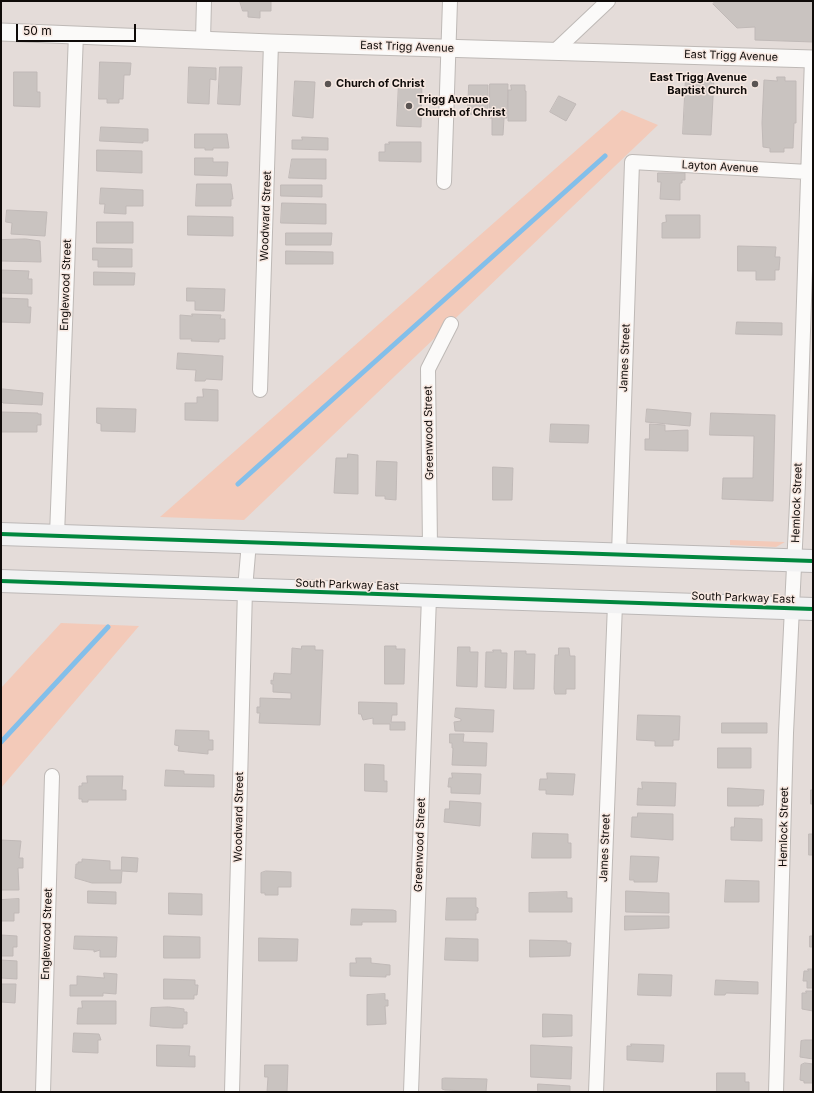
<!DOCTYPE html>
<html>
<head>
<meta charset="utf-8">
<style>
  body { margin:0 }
  #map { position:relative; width:814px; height:1093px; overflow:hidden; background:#e4dcd9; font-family:Inter,sans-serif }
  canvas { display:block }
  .frame { position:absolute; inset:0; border:2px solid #0f0b09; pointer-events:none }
  .scale { position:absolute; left:16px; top:24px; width:120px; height:18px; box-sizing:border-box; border:2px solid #0f0b09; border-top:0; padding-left:5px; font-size:12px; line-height:14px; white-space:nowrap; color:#0f0b09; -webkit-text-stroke:3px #f7e8e1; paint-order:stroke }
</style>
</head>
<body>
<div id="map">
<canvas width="814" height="1093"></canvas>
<div class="frame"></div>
<div class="scale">50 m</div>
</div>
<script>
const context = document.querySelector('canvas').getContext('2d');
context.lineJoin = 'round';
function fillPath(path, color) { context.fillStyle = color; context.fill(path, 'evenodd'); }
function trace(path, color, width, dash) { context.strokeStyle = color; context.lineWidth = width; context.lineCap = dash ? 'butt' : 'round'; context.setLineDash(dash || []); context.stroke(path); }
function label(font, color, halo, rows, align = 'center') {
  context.font = font + ' Inter,sans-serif'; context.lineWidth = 3; context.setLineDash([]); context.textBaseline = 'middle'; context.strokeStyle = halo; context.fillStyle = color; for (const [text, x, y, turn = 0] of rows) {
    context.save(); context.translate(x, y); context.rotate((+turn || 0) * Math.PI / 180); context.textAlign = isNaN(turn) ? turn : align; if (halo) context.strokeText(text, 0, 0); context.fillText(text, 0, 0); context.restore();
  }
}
fillPath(new Path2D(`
  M622 110 658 125 244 520 160 517Z
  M730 540 784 542H785L776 547 730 545Z
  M61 623 139 626 1 788V688Z`), '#f3cab9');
trace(new Path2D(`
  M238 484 605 156
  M1 742 108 627`), '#83bfea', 5);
const building = new Path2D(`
  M240 1H271V11H260V18L248 17V11H243Z
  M716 1H813V42L755 40V27L737 28 713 4Z
  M100 62 131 63 130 75H124L123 99H119V103H107V99H99Z
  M189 67 216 68V80L210 79 209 104 188 103Z
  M220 67H242L240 105 218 104Z
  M14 72H37V92H40V107L14 106Z
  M686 77 714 79 711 135 683 134Z
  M777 77H785V81H796V123H794L793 148H784V152H770V148L763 147 762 123 764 80 777 81Z
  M295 81 315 82 313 118 293 116Z
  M399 81H422L421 127 397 126Z
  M490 84H508L507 118H504L503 135H492V118H490Z
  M469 85H488V115L468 114Z
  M511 85H525V91H526V121H508V90H511Z
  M559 96 576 104 566 121 550 112Z
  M101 127 148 129V141H143V143L100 141Z
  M195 134H227L229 148H213V150H205V148H195Z
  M302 137 328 138V150L292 149V140H302Z
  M389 142H421V162L379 161V152H385V144H389Z
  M97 150 142 151V173L97 171Z
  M195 158H213V162H228L227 176 195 175Z
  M292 159H326V179L289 178Z
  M658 173H685V180H682V183H680V200L660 199 661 182H658Z
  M197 184H231L233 199H231V206H196Z
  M281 185H322V197L281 196Z
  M101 188 143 190V206H126V214L104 213 105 204H100Z
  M282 203 326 204V224L281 223Z
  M7 210 47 212 45 236 11 234 12 223 6 222Z
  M666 215H700V238H662V223L666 222Z
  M188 216 233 217V236L188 235Z
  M97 222H133V243H97Z
  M286 233H332L331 245H286Z
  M26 239 40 241 41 262 1 261V240Z
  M738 246 776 247 775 257H780L779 270H775V280H756V271H738Z
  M93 248 132 249V267H98V260H93Z
  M286 251 333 252V264H286Z
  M1 270 29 271 28 279H32V294L1 293Z
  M94 272 135 273 134 285H94Z
  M187 288 225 289 224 311 195 310V301H187Z
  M1 298 28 299V307H31L30 323 1 322Z
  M192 314 221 315 220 319H225V339H219V342L191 341 192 339H180V315L192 316Z
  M737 322 782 323V335L736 334Z
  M178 353 223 356 222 380 206 379 205 381H195L196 370 177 369Z
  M3 389 43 393 42 405 3 403 1 401V390Z
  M203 389 218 390V421L185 420V403H197V397H203Z
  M97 408 136 409 135 432 101 431V424L97 423Z
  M647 409 691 413 690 426 646 422Z
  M1 412 38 413V414H41V425H37V432H1Z
  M711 413 775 415 773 501 722 499 723 478H753L754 436 710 435Z
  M551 424 589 425 588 443 550 442Z
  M650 424 665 425V431L688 430V451L645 450V439H649Z
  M348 454 358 455V494L334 493 336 458H347Z
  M377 461 397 462 396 500 385 499V496H376Z
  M493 467 513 468 512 500H493Z
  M302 646H315V650H323L320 725 259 723 260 713H257V707H260V698L291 699V693L273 692V684H271V680L273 681 274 673 291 674 292 648 301 649Z
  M385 646H396V649H405L404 684H385Z
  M458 647H470V652H478L477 687 457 686Z
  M559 648H569L570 656H575V689H566V694H555L554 689 555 655H558Z
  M493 650H501V653H507L506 688 485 687 486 652H493Z
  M515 651H526V654H535L534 689H514Z
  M359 702 397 703V715H392L391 722H405V730H390V724H373V718L363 720 361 714H359Z
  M456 708 494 710 493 732 455 731 454 722 461 721V719L455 717Z
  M638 715 680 716 679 740H673V746H655V741L637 740Z
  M722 723H767V733H722Z
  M176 730 209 731V740H213V750H208V754L178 751 179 746 175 745Z
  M450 734H464L463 742 487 743 486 766 452 765 453 748H452V743H450Z
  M718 748H751V768H718Z
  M365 764 384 765V781H387V792L365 791Z
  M166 770 184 771V774L214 775V787L165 786Z
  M452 773 481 774 480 794 451 793V787H448L449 778H452Z
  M547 773 575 774 573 795 546 794V790H539L540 779H547Z
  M87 776H123L122 790H126V800H88V802H82V799H79V786H82V783H87Z
  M642 782 676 783 675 806 637 805 638 788 642 789Z
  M728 788 764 790 763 805H759V806H728Z
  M811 790H813V804H811Z
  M450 801 481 803 480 826 444 822 445 809H449Z
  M638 813 673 814V840L631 837 632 817H637Z
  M735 818 762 819V841L731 840V827H734Z
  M533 833 568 834V843H571V858H532Z
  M809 834H813V855H809Z
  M1 840 21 841 19 858H23V868H18L19 890H1Z
  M631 856 659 857 657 882H634V880H630Z
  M122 857 138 858 137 872 122 871 121 883H92L75 878 76 864H78V862H82V859L110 861V870H121Z
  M266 871 291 872V887H278V895H265V893H261V873Z
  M726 880 759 881V902H725Z
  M88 891 116 892V904L88 903Z
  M626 891 669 893V913L626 912Z
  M567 892V898H572V912H529V893Z
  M169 893 202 894V915L169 914Z
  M447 898H476V907L478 908V913H476V920H446Z
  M19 899V913H14V921H1V900Z
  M352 909 393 910 396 911V922H362V925H351Z
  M625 916H669V928L625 930Z
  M1 935 17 936V947H13V956H1Z
  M75 936 117 937 116 957H100V950L94 952V950L74 949Z
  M164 936 200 937V958H164Z
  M810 936H813V947H810Z
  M259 938 298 939 297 961H259Z
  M446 938 478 939V961L445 960Z
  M530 940 567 941V943H571L570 956 530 957Z
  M356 958H371V963L390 965V975H386V977L350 976V963H356Z
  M1 960 17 961V979L1 978Z
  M808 969H813V988H807V981H803L804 971H808Z
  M104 973 117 974 116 994 103 993V996H70V985H77V976L104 978Z
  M639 974 672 975 671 996 638 995Z
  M164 979 195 980V985H198L197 995H194V999H164Z
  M716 980 758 982V994L726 993 725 995H715Z
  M1 984H16L15 1003 1 1002Z
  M806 991H813V1011L802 1009V993H806Z
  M385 994V1000H388V1006H385L386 1024 367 1025V995Z
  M82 1001H116V1024H77L78 1008H82Z
  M169 1007 184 1009V1012H187V1024H183V1028H173L150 1026 151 1008Z
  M543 1014 572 1015V1036L543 1037Z
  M74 1033 99 1034 101 1040H98V1053L73 1052Z
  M805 1040H813V1059L800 1057 801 1041Z
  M631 1044 664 1045 663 1062 627 1060V1046H631Z
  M157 1045 190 1046 189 1056H195V1067L157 1066Z
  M531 1045 572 1047 571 1079 531 1077Z
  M805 1063 813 1064V1083H804V1081L800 1080 801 1065Z
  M265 1065H288L287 1092H267L268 1077H265Z
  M717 1073H745V1082H749V1092H717Z
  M445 1078 487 1079 486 1092 445 1090 442 1089V1079Z
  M538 1084 570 1086V1092H538Z`);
fillPath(building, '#c9c3c0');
trace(building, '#c0b9b7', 1);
const minor = new Path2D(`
  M203 40 204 1
  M555 51 608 1
  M444 182 450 1
  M260 390 271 43
  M57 535 76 34
  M430 548 428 369 451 324
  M619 554 632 162 808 172
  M43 1092 52 776
  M232 1092 245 589 249 542
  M411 1092 429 597
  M596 1092 615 604
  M776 1092 786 733 798 483 812 58`);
const tertiary = new Path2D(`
  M1 32 271 43 813 59`);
const primary = new Path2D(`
  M1 534 813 561
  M1 581 813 609`);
trace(minor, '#beb9b6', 16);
trace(tertiary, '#beb9b6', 19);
trace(primary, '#bcb8b7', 24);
trace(minor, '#fbfaf9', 14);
trace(tertiary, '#fbfaf9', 17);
trace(primary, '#f2f2f3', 22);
trace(new Path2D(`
  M1 534 813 561
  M1 581 813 609`), '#00873e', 4);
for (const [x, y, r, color] of [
  [328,84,4,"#5a5452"],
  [755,84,4,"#5a5452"],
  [409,106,4,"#5a5452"]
]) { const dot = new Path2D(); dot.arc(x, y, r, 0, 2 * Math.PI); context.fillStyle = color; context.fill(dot); trace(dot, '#f7e8e1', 1.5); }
label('11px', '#0f0b09', '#f7e8e1', [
  ["East Trigg Avenue",407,47,2],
  ["East Trigg Avenue",731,56,2],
  ["Layton Avenue",720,167,3],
  ["Woodward Street",266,216,-88],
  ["Englewood Street",66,285,-88],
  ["James Street",625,358,-88],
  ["Greenwood Street",429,433,-91],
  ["Hemlock Street",797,503,-88],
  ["South Parkway East",347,585,2],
  ["South Parkway East",743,598,2],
  ["Woodward Street",239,817,-89],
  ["Hemlock Street",784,827,-89],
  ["Greenwood Street",420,845,-88],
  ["James Street",605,848,-88],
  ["Englewood Street",47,934,-88]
]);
label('bold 11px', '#0f0b09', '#f7e8e1', [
  ["East Trigg Avenue",747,78,"right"],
  ["Baptist Church",747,91,"right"],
  ["Church of Christ",336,84],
  ["Trigg Avenue",417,100],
  ["Church of Christ",417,113]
], 'left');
</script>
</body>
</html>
